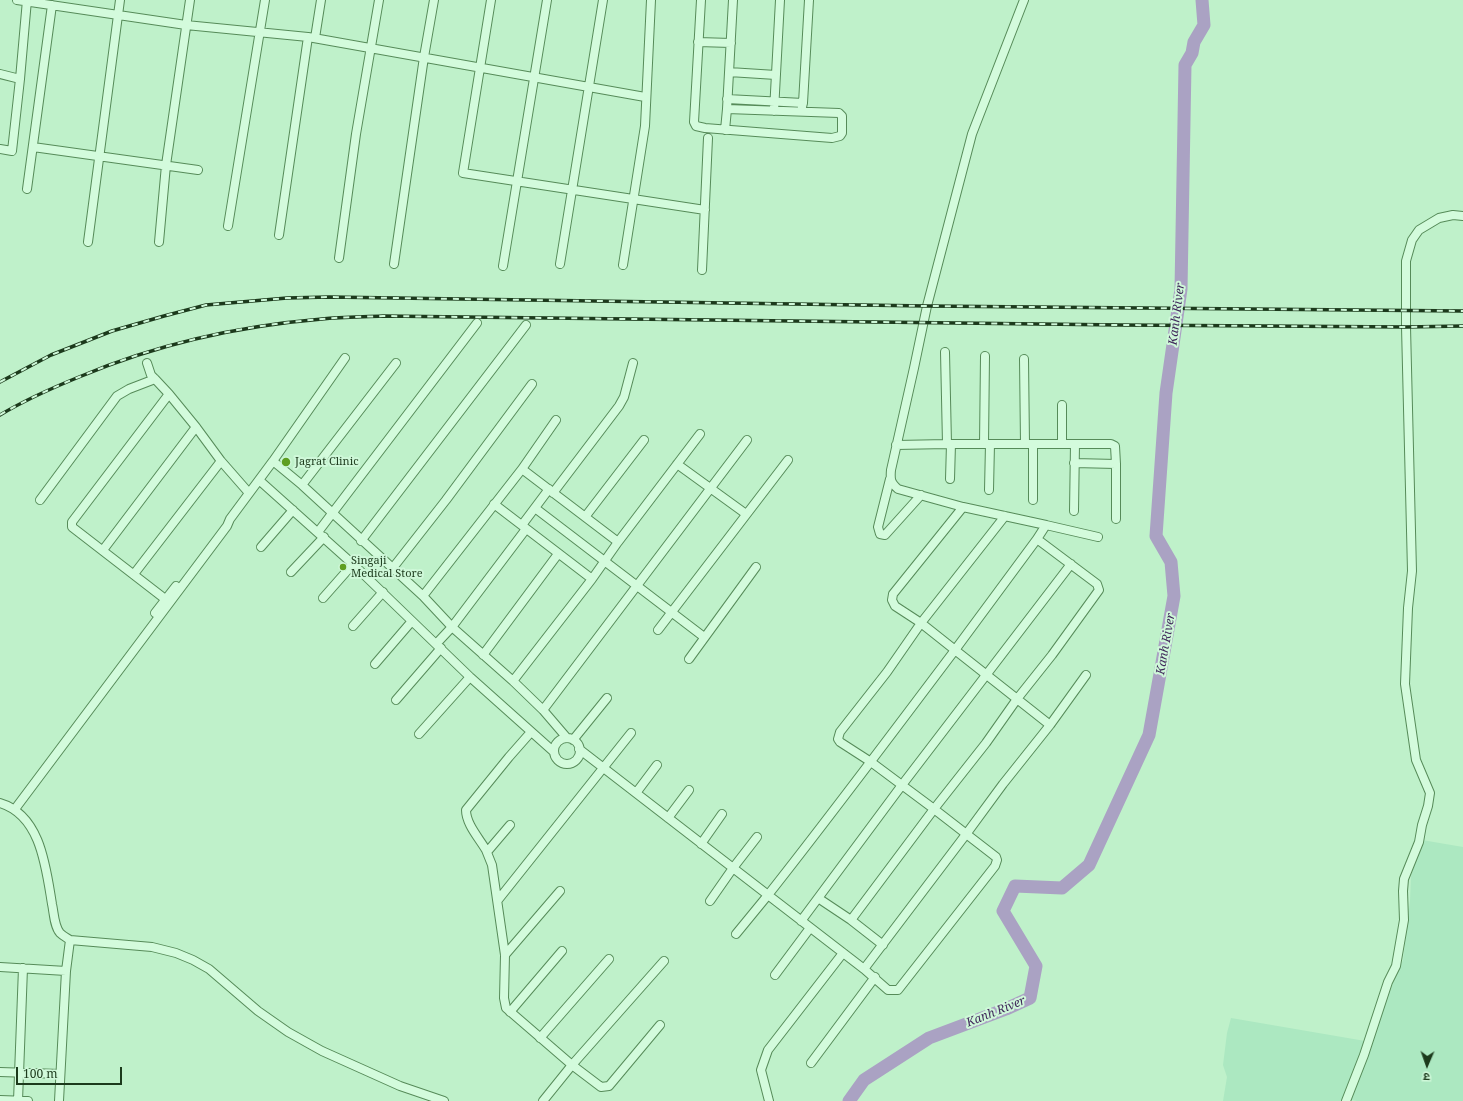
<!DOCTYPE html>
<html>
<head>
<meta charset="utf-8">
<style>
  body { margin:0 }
  #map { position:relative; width:1463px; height:1101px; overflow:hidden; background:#bff1ca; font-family:"Noto Serif","Noto Sans Devanagari",serif }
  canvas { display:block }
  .north { position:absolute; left:1407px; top:1045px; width:40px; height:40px; -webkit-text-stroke:3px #cff8d9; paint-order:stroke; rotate:182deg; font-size:11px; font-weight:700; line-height:16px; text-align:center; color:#1c3a1c }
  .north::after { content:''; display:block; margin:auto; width:14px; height:18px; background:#1c3a1c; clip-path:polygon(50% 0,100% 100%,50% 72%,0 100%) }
  .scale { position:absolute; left:16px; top:1067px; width:106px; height:18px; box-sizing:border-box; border:2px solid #1c3a1c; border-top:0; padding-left:5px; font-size:12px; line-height:14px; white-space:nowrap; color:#1c3a1c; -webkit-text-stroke:3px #cff8d9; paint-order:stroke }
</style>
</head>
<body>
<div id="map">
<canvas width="1463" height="1101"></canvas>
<div class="north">उ</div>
<div class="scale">100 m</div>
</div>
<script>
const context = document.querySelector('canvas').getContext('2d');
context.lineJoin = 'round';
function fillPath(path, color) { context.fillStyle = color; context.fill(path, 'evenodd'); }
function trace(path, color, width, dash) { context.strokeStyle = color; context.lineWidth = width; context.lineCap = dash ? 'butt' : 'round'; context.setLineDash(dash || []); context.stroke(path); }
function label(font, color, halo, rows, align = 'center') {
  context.font = font + ' "Noto Serif",serif'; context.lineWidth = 4; context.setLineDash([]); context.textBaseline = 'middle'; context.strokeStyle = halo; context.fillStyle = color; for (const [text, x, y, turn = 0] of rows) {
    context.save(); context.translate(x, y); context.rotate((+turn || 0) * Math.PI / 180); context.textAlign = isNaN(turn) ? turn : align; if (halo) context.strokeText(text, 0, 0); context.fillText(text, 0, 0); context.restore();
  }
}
fillPath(new Path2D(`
  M1422 840 1463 847V1101H1357L1343 1098 1342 1101H1223L1227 1077 1223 1065 1227 1033 1231 1018 1371 1042 1384 1004 1403 960 1410 901 1411 876Z`), '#ace8c1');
trace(new Path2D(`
  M849 1101 864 1080 929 1038 1006 1009 1030 998 1036 966 1003 911 1015 886 1062 888 1089 865 1149 735 1174 596 1171 562 1156 536 1166 393 1181 289 1185 65 1192 53 1194 42 1204 25 1202 0`), '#aaa2c3', 13);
const minor = new Path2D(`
  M17 0 186 25 308 37 645 97
  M491 0 463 173 705 210
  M701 0 694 122 696 126 705 128 832 138 840 136 842 133V116L839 113 727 109 733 0
  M315 38 321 0
  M698 42 731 43
  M729 72 776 75
  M0 74 20 79
  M727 99 803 103 802 107
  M803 103 809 0
  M774 111 780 0
  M725 130 727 109
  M33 147 198 170
  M0 149 12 151 20 79 27 0
  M27 189 52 5
  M228 226 265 0
  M279 235 308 37
  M88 242 120 0
  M159 242 166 165 190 0
  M339 258 356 134 379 0
  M394 264 424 57 434 0
  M560 264 603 0
  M623 265 645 126 651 0
  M503 266 547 0
  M702 270 708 138
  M945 352 947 444
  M1024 359 1025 444
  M147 363 151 375 155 379 169 394 196 427 221 461 249 493
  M984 444 985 356
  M1062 444V405
  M896 445 947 444H1111L1115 446 1116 464V519
  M273 461 345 358
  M1074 463 1116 464
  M677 464 746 514
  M522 469 618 542
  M890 479 878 527 880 534 885 535 921 495
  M950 479 951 444
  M259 480 355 566 470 677 554 752
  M302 485 396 363
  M989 490 990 444
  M553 493 619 406 624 397 633 363
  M40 500 117 396 129 389 155 379
  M1033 500V444
  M494 504 592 579
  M963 507 898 489C891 483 890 480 891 470L914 368 927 306 972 134 1024 0
  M535 508 704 637
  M1074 511 1075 444
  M585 517 644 440
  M522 525 549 489
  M1046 525 1098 537
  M318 532 477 323
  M1037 539 955 650 1050 725
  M361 541 526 325
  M261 547 293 510
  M103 550 196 427
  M392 569 446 500 532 384
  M291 572 324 537
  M134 574 221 461
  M423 596 522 469 556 420
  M323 598 353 564
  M169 602 72 527V522L169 394
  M155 613 176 586
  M353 626 383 592
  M658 630 788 460
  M437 643 452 627 526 529
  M483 655 558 554
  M689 659 756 567
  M375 664 412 621
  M513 681 592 579 618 542 700 434
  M396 700 441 648
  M543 710 747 440
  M531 732 509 757 466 810C466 824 479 838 486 850 488 855 490 860 492 865L505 955 504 998 506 1008 572 1065 601 1087 609 1086 660 1025
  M419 734 470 677
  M554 751a13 13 0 1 1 26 0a13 13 0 1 1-26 0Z
  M573 740 607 698
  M579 749 768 895C832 814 893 732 955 650L921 623 895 606 892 600 893 594 963 507 1046 525 1037 539 1097 584 1099 590 1052 655 1017 699 986 743 934 809 871 762 840 742 838 739 840 732 887 672 921 623 1005 516
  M636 793 657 765
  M0 803C41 815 46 868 52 904 54 913 54 926 60 933 63 936 67 938 70 940L152 947 176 953 193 960 209 969 258 1011 288 1032 322 1051 400 1086 444 1101
  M15 809 227 526 230 519 273 461 302 485 423 596 452 627 513 681 543 710 567 738
  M668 818 689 790
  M701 844 722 814
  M487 852 510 825
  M818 898 851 920 883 945
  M498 900 631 733
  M710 901 733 868 757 837
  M801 921 902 785 1071 564
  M736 934 768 895 864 969 888 990H898L995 866 997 860 996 857 934 809 851 920
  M505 955 560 891
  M0 967 66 971
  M864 969 967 833 1003 784 1050 725 1086 675
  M775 975 810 928
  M510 1012 562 951
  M540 1038 609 959
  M811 1063 875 977
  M0 1072 60 1074
  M0 1100 28 1101
  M18 1101 23 968
  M59 1101 66 971 70 940
  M543 1101 572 1065 664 961
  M769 1101 761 1070 768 1050 843 953
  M1346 1101 1364 1055 1388 982 1396 966 1404 920 1403 891 1404 879 1419 842 1422 825 1428 806 1430 793 1416 760 1405 684 1408 608 1412 571 1406 327V261L1412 240 1419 230 1439 218 1453 215 1463 216`);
trace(minor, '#568b59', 10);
trace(minor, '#d3fbdc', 8);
const rail = new Path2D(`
  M0 382 51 355 112 331 164 316 206 305 287 298 329 297 927 306 1463 311
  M0 415C25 400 52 388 79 377 157 344 238 326 322 319 342 317 362 317 383 316L1121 325 1406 327 1463 326`);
trace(rail, '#1c3a1c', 3.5);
trace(rail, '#cff8d9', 2, [6]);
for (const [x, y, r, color] of [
  [286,462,5,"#5e9f21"],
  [343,567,4,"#5e9f21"]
]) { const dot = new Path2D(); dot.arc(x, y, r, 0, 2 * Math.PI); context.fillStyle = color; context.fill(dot); trace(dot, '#cff8d9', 1.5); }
label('11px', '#1c3a1c', '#cff8d9', [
  ["Jagrat Clinic",295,462],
  ["Singaji",351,561],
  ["Medical Store",351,574]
], 'left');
label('italic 12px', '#40295b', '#cff8d9', [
  ["Kanh River",1177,314,-83],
  ["Kanh River",1166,644,-80],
  ["Kanh River",996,1012,-22]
]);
</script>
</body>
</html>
